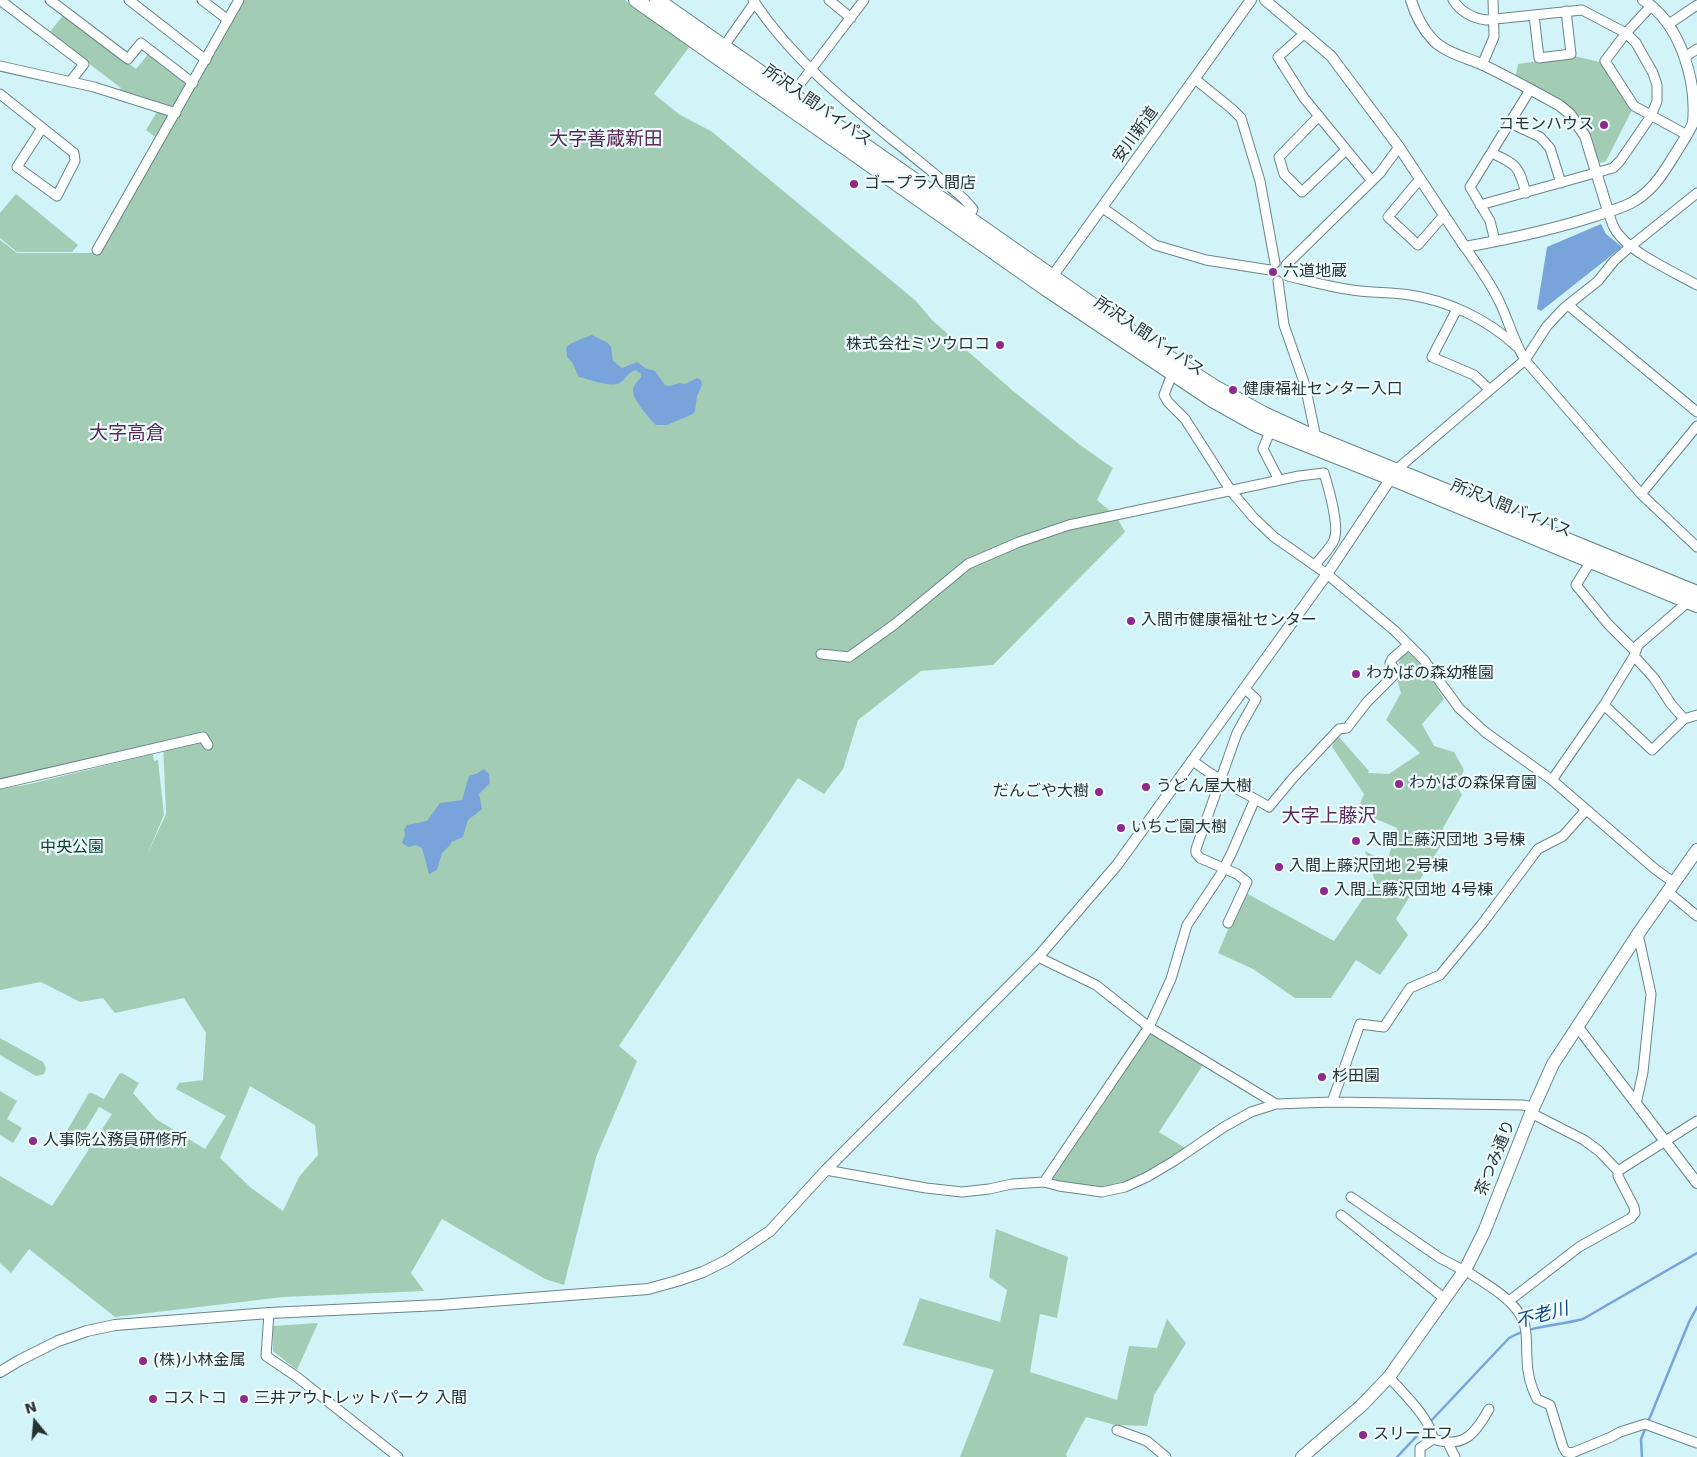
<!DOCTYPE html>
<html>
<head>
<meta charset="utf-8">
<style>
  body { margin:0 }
  #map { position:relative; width:1697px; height:1457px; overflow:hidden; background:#d2f3f8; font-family:"DejaVu Sans",sans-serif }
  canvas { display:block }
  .north { position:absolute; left:10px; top:1397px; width:50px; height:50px; -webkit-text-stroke:4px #effcfe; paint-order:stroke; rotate:343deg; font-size:14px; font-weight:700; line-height:20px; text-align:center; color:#263335 }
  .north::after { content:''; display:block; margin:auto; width:18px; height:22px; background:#263335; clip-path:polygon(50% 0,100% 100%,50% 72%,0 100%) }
</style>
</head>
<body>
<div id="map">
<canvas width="1697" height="1457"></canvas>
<div class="north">N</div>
</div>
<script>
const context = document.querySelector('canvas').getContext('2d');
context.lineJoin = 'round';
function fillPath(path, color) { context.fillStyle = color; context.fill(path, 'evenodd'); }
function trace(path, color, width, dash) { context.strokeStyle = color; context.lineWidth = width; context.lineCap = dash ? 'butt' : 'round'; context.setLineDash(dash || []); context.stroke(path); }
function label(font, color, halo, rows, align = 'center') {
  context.font = font + ' "DejaVu Sans","Noto Sans JP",sans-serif'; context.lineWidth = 4.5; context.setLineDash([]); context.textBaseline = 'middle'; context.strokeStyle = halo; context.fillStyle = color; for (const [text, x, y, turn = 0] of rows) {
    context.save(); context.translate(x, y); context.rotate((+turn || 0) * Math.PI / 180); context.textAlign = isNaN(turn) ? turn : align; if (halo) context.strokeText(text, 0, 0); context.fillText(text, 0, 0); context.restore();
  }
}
fillPath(new Path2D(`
  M242 0H625L690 46 654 94 680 115 711 131 916 301 932 320 1012 390 1080 445 1113 468 1097 500 1116 516 1125 532 993 665 921 671 858 720 843 769 824 794 798 778 619 1046 637 1061 596 1157 564 1285 545 1279 442 1219 411 1273 424 1291 283 1297 115 1317 29 1249 11 1273 0 1263V1176L52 1206 112 1114 99 1107 78 1142 65 1134 89 1093H92L104 1099 119 1074 122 1073 139 1083 133 1093 156 1119 205 1149 226 1116 176 1089 179 1083 203 1080 206 1033 184 998 115 1013 103 998 80 1002 41 982 0 990V789L30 784 153 754 154 761 158 760 164 815 146 857 166 814 163 743 0 779V240L17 253H98ZM250 1086 315 1125 318 1155 299 1177 283 1211 250 1187 220 1158Z
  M64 14 136 69 149 53 186 81 188 87 177 107 172 108 118 92 121 88 49 33Z
  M1574 56 1600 62 1632 110 1606 161 1597 164 1584 126 1515 79 1518 64Z
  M158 110 169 114 159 140 146 130Z
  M16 194 78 245 72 252H17L0 238V213Z
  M1402 647 1425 668 1444 699 1422 724 1434 746 1454 752 1464 770 1457 787 1462 795 1443 828 1446 837 1396 919 1408 935 1380 975 1356 960 1331 998H1295L1253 969 1218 953 1244 892 1334 941 1375 881 1365 851 1387 862 1397 828 1357 811 1364 794 1332 747 1337 735 1369 771 1368 773 1389 774 1420 753 1386 720 1401 693 1396 676Z
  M1147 1019 1205 1062 1159 1132 1185 1148C1159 1164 1131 1185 1100 1187 1080 1188 1061 1182 1042 1177Z
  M0 1038 43 1062 46 1068 44 1074 36 1076 0 1055Z
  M0 1091 17 1101 7 1119 22 1128 13 1143 0 1135Z
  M996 1229 1068 1257 1057 1318 1040 1314 1030 1372 1117 1400 1129 1346 1157 1348 1167 1319 1186 1343 1154 1395 1147 1426 1115 1425 1086 1417 1066 1454 1067 1457H960L994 1370 903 1345 920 1298 1000 1322 1007 1290 989 1277Z
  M318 1323 297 1370 273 1351V1326Z`), '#a2cdb4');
fillPath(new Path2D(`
  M1601 224 1606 234 1622 247 1541 311 1537 309 1547 247Z
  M592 335 608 343 611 347 613 361 622 368 637 362 647 369 655 371 665 385 669 386 680 383 685 384 697 378 701 380 702 385 697 396 695 411 693 414 667 425H656C649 418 633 400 633 391 633 385 638 381 641 377V374L636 370C628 372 627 378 621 382 612 389 589 379 579 377L572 362 567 357 566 348C570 342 585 338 592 335Z
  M484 769 489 774 490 783 479 794 482 809 468 820 463 837 451 842V844L442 853 437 870 429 874 422 848 416 845 408 847 402 843 405 834 404 830 407 825 427 821 440 803 462 800 469 776 478 773Z`), '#79a3db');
trace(new Path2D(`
  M1648 1422 1689 1322 1697 1307
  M1397 1457 1509 1338C1532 1325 1558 1326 1583 1319L1697 1253
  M1642 1457 1641 1439 1646 1427`), '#79a3db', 2.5);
const minor = new Path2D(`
  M0 0 84 64 70 82
  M50 0 128 59 141 43 193 83
  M129 0 206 60
  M202 0 228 20
  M753 0C807 82 892 135 964 199L973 209 969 217
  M829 0 851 18
  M1453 0C1461 12 1471 18 1486 20L1582 10 1626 33 1636 43 1653 73 1657 85V101L1651 116 1620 161 1613 168 1480 205
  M1651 6 1626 33 1605 61 1634 106 1687 135
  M1534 15 1539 58 1571 54 1566 11
  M1669 24 1697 5
  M1305 33 1278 57 1304 98 1372 181
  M724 46 755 2
  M1688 55 1697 49
  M1482 65 1494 37 1493 0
  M0 66 94 87 176 113
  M1195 79 1232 109 1241 118 1260 181 1275 263
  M0 94 74 153 75 161 57 196 17 167 42 128
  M790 97 864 0
  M1319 116 1279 157 1284 174 1302 192 1346 150
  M1510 123 1540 137 1550 148 1561 183
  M1492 153C1517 165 1518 165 1526 193
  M1420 179 1388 217 1418 245 1444 215
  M1103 208 1155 245 1206 260 1270 270
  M1608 211C1611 220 1613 229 1620 236 1634 254 1676 273 1697 285
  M1495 241 1490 221 1470 187 1530 90
  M1465 247C1477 265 1491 283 1500 303 1509 322 1514 342 1525 360L1641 494 1697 547
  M97 250 239 0
  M1286 265 1380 173 1399 147
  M1288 276C1309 281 1330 287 1352 290 1371 293 1391 292 1410 295 1449 301 1487 319 1516 346
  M1278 281 1284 325 1305 385 1316 438
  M1568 305 1697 412
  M1457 309 1432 357 1474 375 1490 390
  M1172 374 1164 395 1168 402 1185 419 1231 491 1253 517 1274 537 1327 574 1395 631 1424 660 1459 708 1485 732 1552 780 1655 869 1673 882
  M1270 431 1263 449 1279 480
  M1396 470 1525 360 1547 326 1564 308 1598 281 1614 261 1631 246 1697 193
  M1641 494 1697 426
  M1591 561 1576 585 1608 624 1635 651
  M821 654 849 657 895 624 968 564 1019 542 1069 525 1299 476 1324 473C1328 486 1340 527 1334 540 1330 549 1321 557 1315 565
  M1634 656 1654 678 1671 704 1684 719
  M1604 705 1652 750 1684 719 1697 715
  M1192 760C1216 780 1243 791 1269 807L1293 778 1339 729 1347 728 1367 702 1393 676 1396 671 1390 663 1392 659 1408 645
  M1552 780 1604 705 1634 656 1638 645 1689 601
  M0 784 203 737 208 745
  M1667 891 1697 916
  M1228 923 1247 882 1237 874 1200 858 1196 853V849L1237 733 1256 699 1244 688
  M1038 957 1096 985 1149 1027 1276 1104
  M1332 1102 1360 1024 1384 1027 1410 988 1440 975 1482 924 1538 849 1563 836 1586 810
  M1636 1104 1643 1072 1651 994 1638 934
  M826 1170 926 1188 962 1192 989 1189 1012 1184 1044 1182 1059 1186 1102 1192 1125 1187 1147 1177 1174 1161 1224 1127 1251 1112 1276 1104 1332 1102 1522 1105 1534 1107
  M1618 1171 1697 1121
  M1044 1182 1149 1027 1171 979 1187 925 1221 874 1232 852 1255 799
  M1351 1197 1440 1258 1459 1268 1465 1270C1485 1284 1512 1297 1523 1320 1528 1331 1526 1346 1527 1358 1527 1371 1531 1387 1537 1399L1550 1405 1563 1447 1566 1452 1572 1453 1611 1437 1620 1432 1645 1424 1697 1443
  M1341 1215 1445 1299
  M1509 1301 1579 1247 1631 1218 1635 1213 1634 1207 1618 1176V1171L1599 1151 1584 1140 1531 1113
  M269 1313 266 1356 297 1377 398 1457
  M1389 1377C1402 1392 1431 1419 1433 1439 1464 1449 1475 1434 1489 1409
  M1117 1430 1147 1441 1166 1457
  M1448 1443 1455 1457
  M1420 1457V1448L1433 1439`);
const tertiary = new Path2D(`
  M1265 0 1331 56 1399 147 1465 247C1509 239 1552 230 1595 216 1607 212 1619 209 1631 203 1650 193 1661 177 1672 159 1679 147 1688 135 1693 123 1697 80 1680 23 1643 0
  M1411 0C1415 14 1423 29 1433 40 1446 53 1465 57 1481 64 1507 76 1533 91 1559 105L1570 114 1585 136 1608 211
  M1049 281 1251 0
  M1577 1026 1697 1183
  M0 1372 20 1360 58 1341 87 1331 115 1325 269 1313 440 1305 648 1289 677 1281 703 1272 727 1260 770 1231 826 1170 1038 957 1117 865 1327 574 1395 472`);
const primary = new Path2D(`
  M1302 1457 1361 1406 1389 1377 1465 1270 1484 1232 1531 1113 1553 1064 1638 934 1697 850`);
const trunk = new Path2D(`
  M636 0 1045 288 1214 401 1257 425 1391 478 1697 605
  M657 0 1160 352 1216 388 1262 413 1316 438 1697 593`);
trace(minor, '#67868a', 11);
trace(tertiary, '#67868a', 12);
trace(primary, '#67868a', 14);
trace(trunk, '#67868a', 16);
trace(minor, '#fff', 9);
trace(tertiary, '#fff', 10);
trace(primary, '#fff', 12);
trace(trunk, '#fff', 14);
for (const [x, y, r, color] of [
  [1604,125,5,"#90298e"],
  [854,184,5,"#90298e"],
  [1273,272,5,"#90298e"],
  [1000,345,5,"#90298e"],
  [1233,390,5,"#90298e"],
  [1131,621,5,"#90298e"],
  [1356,674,5,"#90298e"],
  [1399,784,5,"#90298e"],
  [1146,787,5,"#90298e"],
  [1099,792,5,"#90298e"],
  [1121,828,5,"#90298e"],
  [1356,841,5,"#90298e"],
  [1279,867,5,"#90298e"],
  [1324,891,5,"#90298e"],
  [1322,1077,5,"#90298e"],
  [33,1141,5,"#90298e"],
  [143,1361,5,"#90298e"],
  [153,1399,5,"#90298e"],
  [244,1399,5,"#90298e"],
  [1363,1435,5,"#90298e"]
]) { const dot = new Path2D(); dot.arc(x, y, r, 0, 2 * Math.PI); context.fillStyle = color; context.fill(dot); trace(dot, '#effcfe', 2); }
label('16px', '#263335', '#effcfe', [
  ["所沢入間バイパス",817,106,35],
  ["安川新道",1136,135,-54],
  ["所沢入間バイパス",1149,337,34],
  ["所沢入間バイパス",1511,509,22],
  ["茶つみ通り",1496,1158,-68]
]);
label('16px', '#263335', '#effcfe', [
  ["コモンハウス",1594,125,"right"],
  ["ゴープラ入間店",864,184],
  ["六道地蔵",1283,272],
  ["株式会社ミツウロコ",990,345,"right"],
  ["健康福祉センター入口",1243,390],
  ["入間市健康福祉センター",1141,621],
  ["わかばの森幼稚園",1366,674],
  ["わかばの森保育園",1409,784],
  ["うどん屋大樹",1156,787],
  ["だんごや大樹",1089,792,"right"],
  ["いちご園大樹",1131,828],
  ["入間上藤沢団地 3号棟",1366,841],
  ["入間上藤沢団地 2号棟",1289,867],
  ["入間上藤沢団地 4号棟",1334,891],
  ["杉田園",1332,1077],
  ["人事院公務員研修所",43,1141],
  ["(株)小林金属",153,1361],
  ["コストコ",163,1399],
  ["三井アウトレットパーク 入間",254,1399],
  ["スリーエフ",1373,1435]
], 'left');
label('16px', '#06442b', '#effcfe', [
  ["中央公園",72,848]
]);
label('italic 18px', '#10478a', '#effcfe', [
  ["不老川",1542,1316,-15]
]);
label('19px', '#5c2a5a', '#effcfe', [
  ["大字善蔵新田",606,140],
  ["大字高倉",127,434],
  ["大字上藤沢",1329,817]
]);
</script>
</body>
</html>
